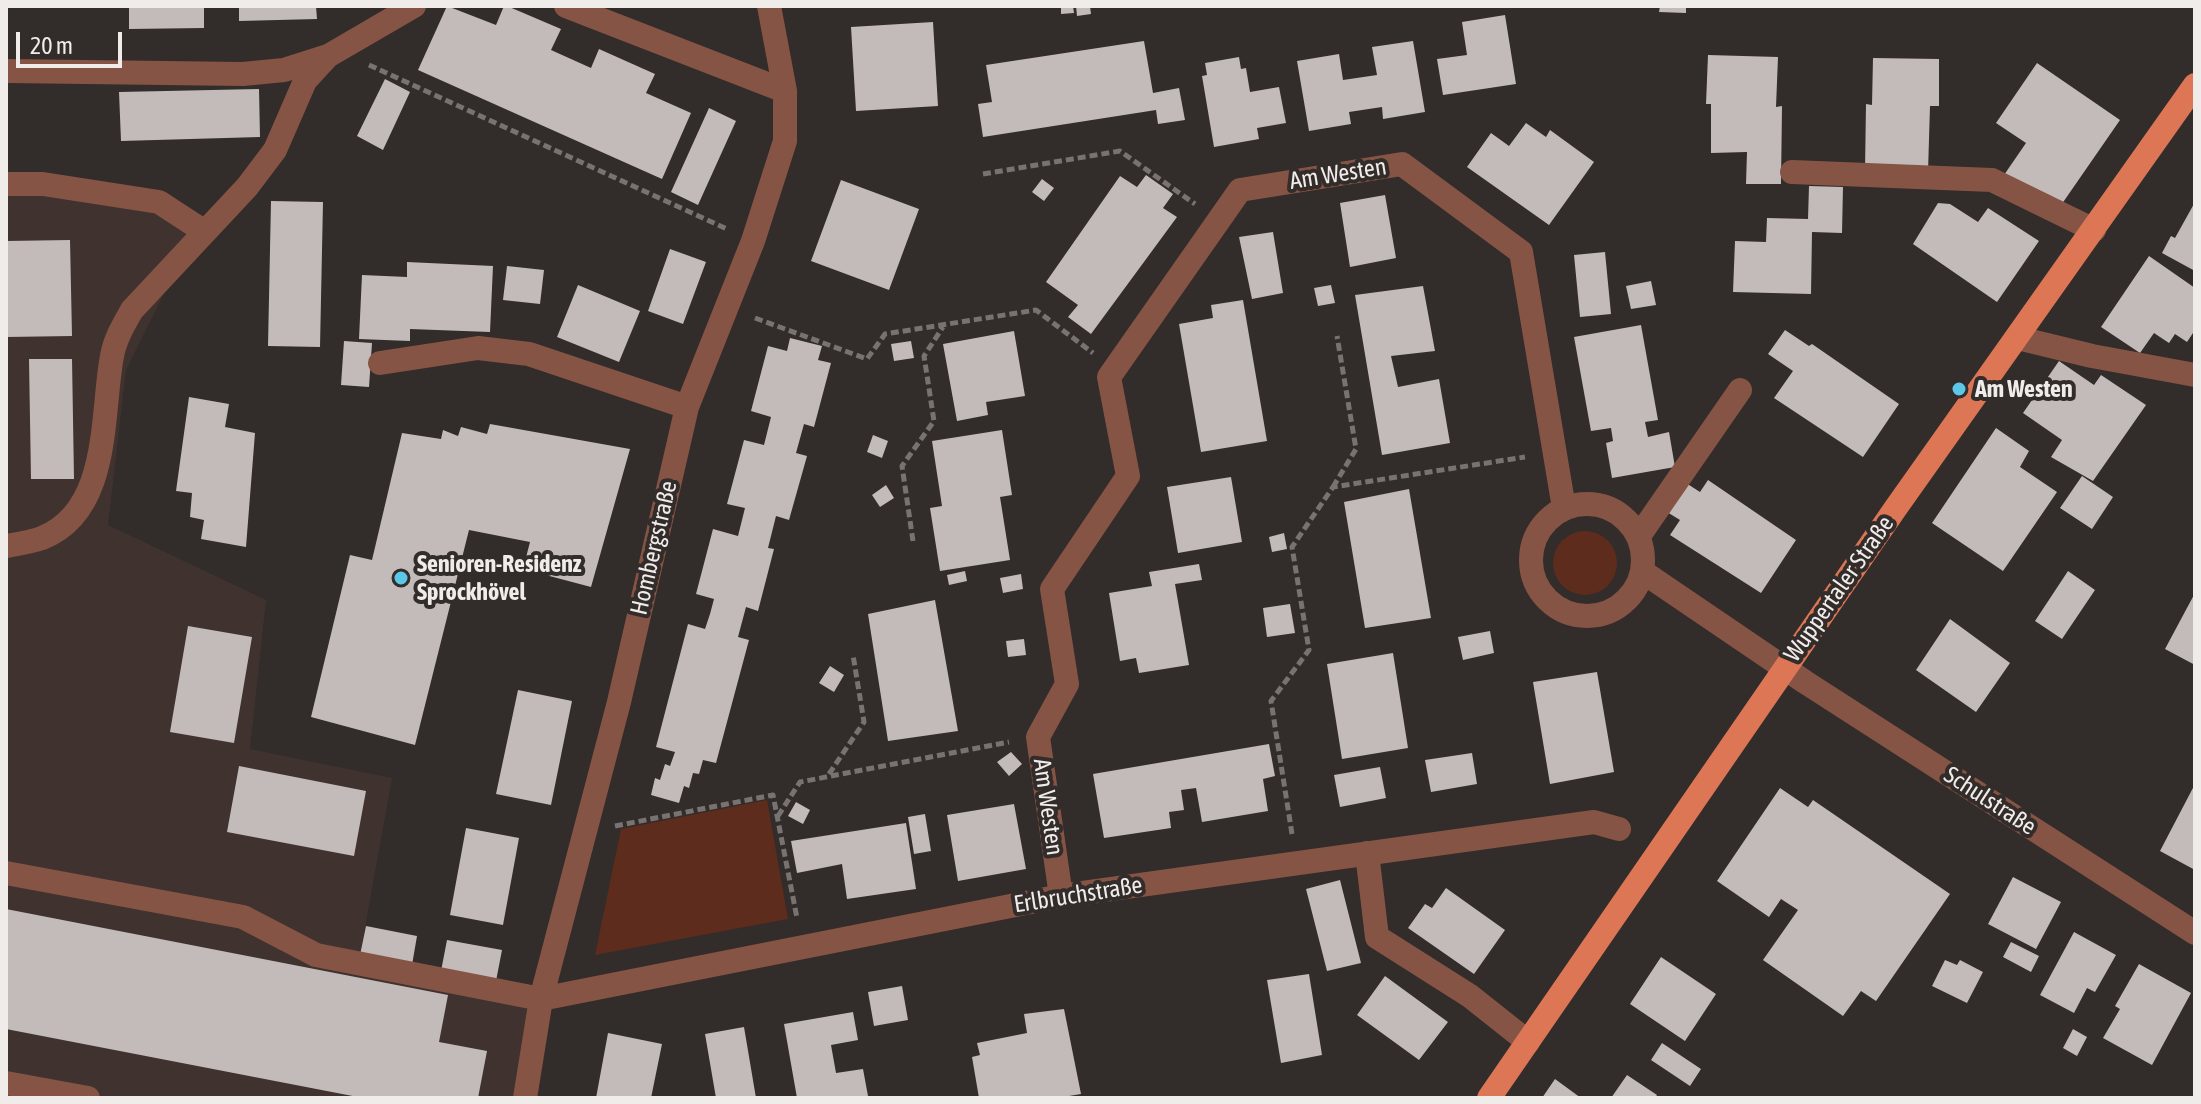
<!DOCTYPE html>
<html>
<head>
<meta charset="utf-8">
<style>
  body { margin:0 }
  #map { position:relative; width:2201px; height:1104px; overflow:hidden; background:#322c2a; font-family:"Asap Condensed",sans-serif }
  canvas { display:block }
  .frame { position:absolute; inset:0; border:8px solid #f0ecea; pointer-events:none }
  .scale { position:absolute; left:16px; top:32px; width:106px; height:36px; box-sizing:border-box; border:4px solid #f0ecea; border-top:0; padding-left:10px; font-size:24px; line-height:28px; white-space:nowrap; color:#f0ecea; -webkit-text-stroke:6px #322c2a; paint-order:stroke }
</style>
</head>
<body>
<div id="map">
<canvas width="2201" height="1104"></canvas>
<div class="frame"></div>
<div class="scale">20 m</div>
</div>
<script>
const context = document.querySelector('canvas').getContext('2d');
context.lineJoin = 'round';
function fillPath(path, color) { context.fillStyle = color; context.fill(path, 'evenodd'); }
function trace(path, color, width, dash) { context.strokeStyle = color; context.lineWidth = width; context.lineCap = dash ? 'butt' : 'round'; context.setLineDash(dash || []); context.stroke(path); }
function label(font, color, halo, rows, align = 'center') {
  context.font = font + ' "Asap Condensed",sans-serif'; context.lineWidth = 8; context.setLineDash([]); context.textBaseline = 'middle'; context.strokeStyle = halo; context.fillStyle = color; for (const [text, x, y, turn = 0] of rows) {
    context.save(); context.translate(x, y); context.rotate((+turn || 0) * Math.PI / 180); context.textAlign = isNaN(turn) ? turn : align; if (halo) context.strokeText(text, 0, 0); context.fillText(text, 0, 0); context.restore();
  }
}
fillPath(new Path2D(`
  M6 173 203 215 126 370 108 525 266 600 250 749 392 778 360 955 532 988 515 1098H6Z`), '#40332f');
fillPath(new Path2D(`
  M1553 563a32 32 0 1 1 64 0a32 32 0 1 1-64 0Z
  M767 800 788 919 595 955 621 829Z`), '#5d2c1c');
fillPath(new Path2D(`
  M129 6H204V28L129 29Z
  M239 6H316L317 19 239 21Z
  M447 6 496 25 504 6H507L561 29 551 50 591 68 599 49 655 74 646 93 691 113 662 179 418 70Z
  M1061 6H1073L1074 13 1061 14Z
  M1076 6H1090L1091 14 1077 16Z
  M1660 6H1686V13L1659 12Z
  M1505 15 1516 84 1443 95 1437 59 1467 55 1462 22Z
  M933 22 938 106 856 111 851 27Z
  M1144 41 1153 93 1179 88 1185 120 1158 124 1156 110 983 137 978 104 992 102 986 65Z
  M1413 41 1425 112 1383 119 1382 107 1349 112 1351 124 1309 131 1297 61 1339 54 1343 80 1377 75 1372 47Z
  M1708 55 1778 57 1776 107 1782 106 1781 184H1746L1747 152 1711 153V104H1706Z
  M1239 57 1241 69 1246 68 1250 92 1279 87 1286 123 1257 128 1259 139 1214 147 1202 76 1207 75 1205 63Z
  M1873 58 1939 59V106H1930L1928 172 1865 171 1866 104 1872 105Z
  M2037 63 2120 120 2057 211 2004 175 2026 143 1996 123Z
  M385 79 410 92 383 150 357 136Z
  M259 89 260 137 121 141 119 92Z
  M709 108 736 121 698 205 671 192Z
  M1526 123 1546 137 1550 130 1594 162 1549 225 1467 167 1491 133 1509 146Z
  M1146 175 1173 194 1163 208 1177 217 1091 334 1068 317 1078 305 1046 282 1120 176 1137 187Z
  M1042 179 1054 188 1044 201 1032 192Z
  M841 180 919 209 889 290 811 261Z
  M1809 186 1843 187 1842 233 1812 232 1811 294 1733 292 1735 241 1766 242 1767 218 1808 219Z
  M1385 195 1396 258 1350 267 1340 203Z
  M271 201 323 202 320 347 268 346Z
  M2195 202V271L2162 253 2171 236 2175 238Z
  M1938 203 1950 204 1978 222 1988 208 2039 241 1997 302 1913 244Z
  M1273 232 1283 293 1252 299 1239 237Z
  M70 240 72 336 6 337V241Z
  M670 249 706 262 683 324 648 311Z
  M1605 252 1611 314 1580 317 1574 255Z
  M2149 256 2195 288V330L2187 342 2175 334 2169 343 2154 333 2140 353 2101 327Z
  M407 262 493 266 490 332 410 329V341L359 339 362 275 407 277Z
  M507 266 544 270 540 304 503 300Z
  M1651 281 1656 305 1631 309 1626 286Z
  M578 285 640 311 619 362 557 337Z
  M1331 285 1335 303 1318 306 1314 288Z
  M1423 286 1435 351 1391 356 1398 387 1439 379 1450 443 1382 455 1355 295Z
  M1243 300 1267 441 1201 452 1179 324 1213 318 1211 305Z
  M1641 325 1658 420 1645 422 1648 437 1669 432 1675 467 1612 478 1606 443 1613 441 1611 428 1591 431 1574 337Z
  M1785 330 1809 346 1812 344 1899 404 1863 457 1774 398 1793 371 1768 354Z
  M1014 331 1025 396 986 402 988 415 957 421 943 344Z
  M790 338 822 346 818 360 831 363 814 427 804 424 796 453 807 456 789 520 776 516 768 548 774 549 758 611 746 607 738 637 749 640 716 763 703 760 699 774 693 773 689 788 684 786 679 803 651 795 655 778 660 780 665 764 670 766 675 752 656 747 688 624 705 629 710 614 714 599 696 594 713 529 738 536 745 508 727 504 744 440 764 445 771 417 751 411 768 346 787 351Z
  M344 341 372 343 369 387 341 385Z
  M911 341 914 358 894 361 891 344Z
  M29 359H72L74 479H31Z
  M2059 361 2094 385 2101 375 2146 405 2093 481 2051 457 2062 440 2023 413Z
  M189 397 229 404 225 427 255 433 246 547 201 539 204 520 190 517 192 493 176 491Z
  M490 424 630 449 591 587 523 569 530 542 469 530 415 745 311 717 350 555 372 560 402 433 441 439 443 430 458 436 461 427 487 434Z
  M1996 428 2029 451 2020 467 2057 492 2003 571 1932 523Z
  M1002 430 1012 495 1000 497 1010 560 940 571 930 508 942 506 932 441Z
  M873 435 888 441 882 458 867 452Z
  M2082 476 2113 497 2092 529 2060 508Z
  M1231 477 1242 542 1178 553 1167 487Z
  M1708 480 1796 540 1761 593 1670 535 1680 520 1667 512 1686 483 1700 492Z
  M886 485 894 498 880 507 872 495Z
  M1409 489 1431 618 1365 628 1344 502Z
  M1284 533 1287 549 1272 552 1269 537Z
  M1199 564 1202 580 1175 584 1189 665 1139 673 1136 658 1120 661 1109 593 1152 586 1149 572Z
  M965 571 967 581 949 585 947 575Z
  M2068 571 2095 590 2062 639 2035 621Z
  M1021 574 1023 589 1003 593 1000 578Z
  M2195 593V665L2165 649Z
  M935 600 958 731 888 741 868 614Z
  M1290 604 1295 633 1267 637 1263 608Z
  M1950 619 2010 663 1976 712 1916 670Z
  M188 626 252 637 234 743 170 732Z
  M1490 631 1494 653 1463 660 1458 637Z
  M1024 639 1026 655 1008 657 1006 641Z
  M1393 653 1408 748 1342 759 1327 664Z
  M830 666 844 675 834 692 819 683Z
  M1597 672 1614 772 1550 784 1533 682Z
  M518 690 572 701 551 805 496 794Z
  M1269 744 1275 776 1263 779 1268 811 1202 822 1196 788 1181 790 1184 810 1169 812 1171 828 1104 838 1093 774Z
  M1011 752 1022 764 1009 776 997 762Z
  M1472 753 1477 784 1431 792 1425 760Z
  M239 766 366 791 354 856 227 832Z
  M1380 767 1386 798 1340 807 1334 775Z
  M2195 784V870L2160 851Z
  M1780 788 1808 807 1813 800 1950 894 1876 1001 1861 991 1843 1016 1763 960 1798 910 1781 899 1769 917 1717 881Z
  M796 802 810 810 803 824 788 816Z
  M1014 804 1026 869 958 881 947 815Z
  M925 814 931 851 914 854 908 817Z
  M906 823 916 889 847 899 842 864 797 873 791 841Z
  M466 828 519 838 503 925 450 915Z
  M2013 877 2061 902 2036 949 1988 924Z
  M1340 880 1361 963 1327 971 1306 889Z
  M1446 888 1505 930 1474 974 1408 928 1425 904 1432 908Z
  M6 909 448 995 439 1042 487 1051 478 1098H363L6 1029Z
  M366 926 417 936 412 965 360 955Z
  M2074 932 2116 955 2095 992 2087 988 2074 1013 2040 995Z
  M447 940 502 950 496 981 441 971Z
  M2011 942 2039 956 2031 972 2003 957Z
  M1661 957 1716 994 1685 1041 1630 1004Z
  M1945 960 1957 965 1960 960 1983 972 1967 1003 1932 986Z
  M2139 964 2191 993 2152 1065 2103 1038 2120 1009 2115 1006Z
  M1309 974 1322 1055 1281 1063 1267 980Z
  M1385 976 1448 1022 1419 1060 1357 1015Z
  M902 986 908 1020 874 1026 868 992Z
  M1064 1009 1081 1094 1057 1098H979L972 1057 980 1055 977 1043 1027 1033 1024 1014Z
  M853 1012 858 1040 831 1045 836 1073 863 1069 868 1096 797 1098 784 1024Z
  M744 1027 756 1098H716L705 1034Z
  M2073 1029 2087 1037 2077 1056 2063 1048Z
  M608 1033 662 1044 651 1098H596Z
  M1662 1043 1701 1069 1690 1086 1651 1060Z
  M1627 1075 1657 1095 1655 1098H1611Z
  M1555 1079 1581 1098H1542Z`), '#c3bbb9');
trace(new Path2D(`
  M369 65 727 229
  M983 174 1120 151 1195 204
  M755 318 867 359 885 334 1036 310 1093 353
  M1333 487 1356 449 1337 336
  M913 541 902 466 934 421 924 356 943 327
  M829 774 864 722 853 655
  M778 816 800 782 1009 742
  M615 826 773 795 797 918
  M1292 834 1271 701 1309 650 1292 547 1333 487 1525 457`), '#787371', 5, [8, 4]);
trace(new Path2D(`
  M566 6 785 91
  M6 71 243 74 284 70 328 56 414 6
  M1792 172 1992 180 2094 230
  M6 184H43L159 202 205 232
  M2018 338 2092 356 2195 375
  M380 363 478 348 529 354 687 407
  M1531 560a56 56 0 1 1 112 0a56 56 0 1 1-112 0Z
  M1639 536 1740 390
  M6 546C18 544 31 542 42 538 111 511 101 414 112 356 115 339 124 324 132 310L247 187 275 150 305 81 328 56
  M1643 572 1805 682 2195 933
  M1367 853 1377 937 1470 996 1528 1042
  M6 873 243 917 316 955 541 999 1061 896 1594 822 1619 829
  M1061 896 1038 737 1067 684 1052 589 1128 476 1109 377 1240 190 1402 164 1521 252 1564 508
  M6 1083 88 1098
  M525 1098 541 999 619 702 687 407 753 241 785 141V91L769 6`), '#865444', 24);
trace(new Path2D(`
  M1489 1098 1895 509 2195 85`), '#dc7655', 24);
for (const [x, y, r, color] of [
  [1959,389,8,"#5ac8e6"],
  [401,578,8,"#5ac8e6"]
]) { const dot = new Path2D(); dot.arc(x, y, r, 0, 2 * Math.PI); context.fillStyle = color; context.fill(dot); trace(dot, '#322c2a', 3); }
label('24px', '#f0ecea', '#322c2a', [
  ["Am Westen",1338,174,-9],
  ["Hombergstraße",654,548,-77],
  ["Wuppertaler Straße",1839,589,-55],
  ["Schulstraße",1990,801,33],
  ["Am Westen",1048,807,82],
  ["Erlbruchstraße",1078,895,-9]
]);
label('bold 24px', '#f0ecea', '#322c2a', [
  ["Am Westen",1975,389],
  ["Senioren-Residenz",417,564],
  ["Sprockhövel",417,592]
], 'left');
</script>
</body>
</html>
